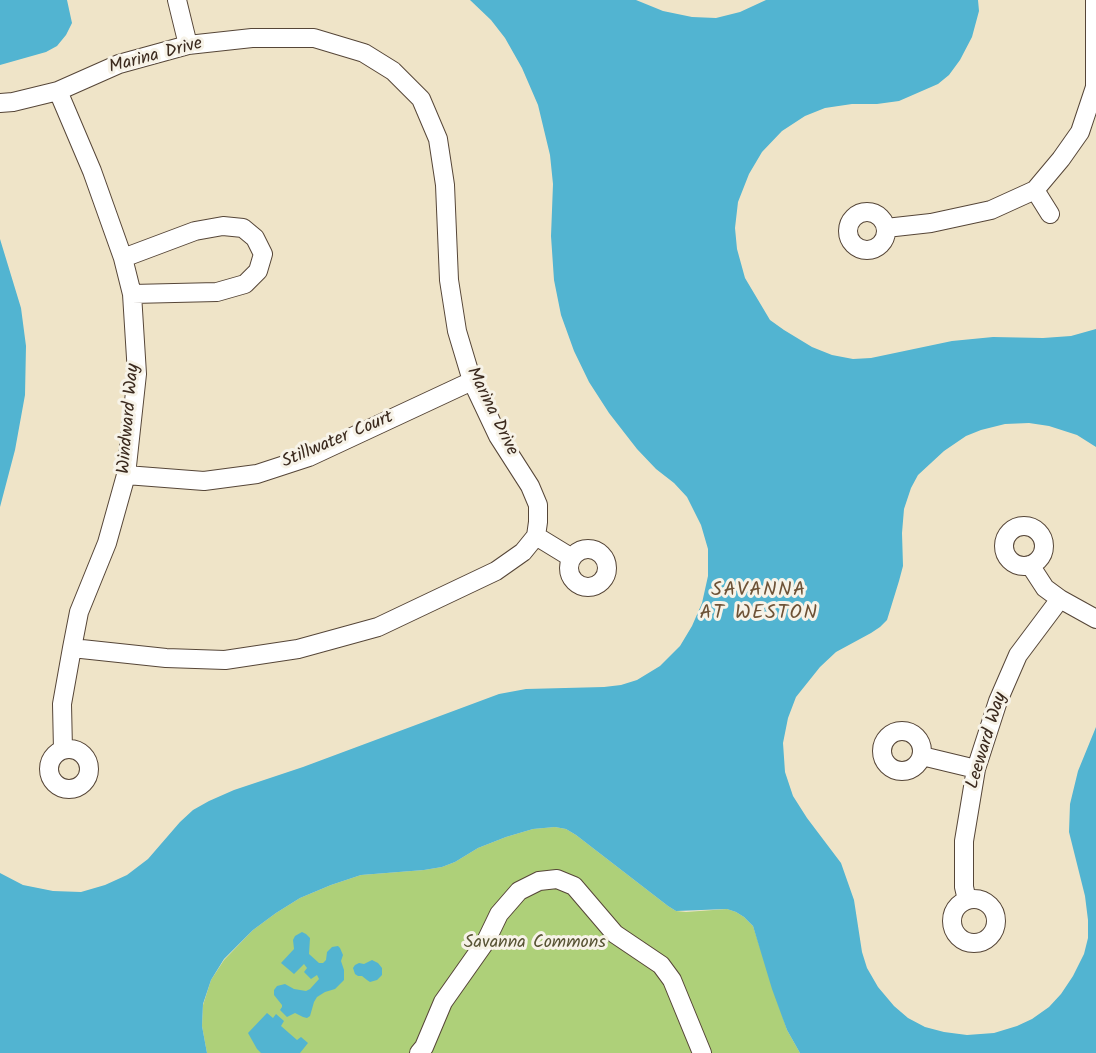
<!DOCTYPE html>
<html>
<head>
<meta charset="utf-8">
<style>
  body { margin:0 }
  canvas { display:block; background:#efe4c8 }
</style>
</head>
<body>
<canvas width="1096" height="1053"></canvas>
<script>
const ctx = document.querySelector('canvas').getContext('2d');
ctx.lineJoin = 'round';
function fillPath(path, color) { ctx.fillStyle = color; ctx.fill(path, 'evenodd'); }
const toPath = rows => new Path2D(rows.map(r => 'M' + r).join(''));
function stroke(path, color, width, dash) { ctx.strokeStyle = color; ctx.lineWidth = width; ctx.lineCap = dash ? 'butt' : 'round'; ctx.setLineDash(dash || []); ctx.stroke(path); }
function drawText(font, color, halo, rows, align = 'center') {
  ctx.font = font + ' Kalam,sans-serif'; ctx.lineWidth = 6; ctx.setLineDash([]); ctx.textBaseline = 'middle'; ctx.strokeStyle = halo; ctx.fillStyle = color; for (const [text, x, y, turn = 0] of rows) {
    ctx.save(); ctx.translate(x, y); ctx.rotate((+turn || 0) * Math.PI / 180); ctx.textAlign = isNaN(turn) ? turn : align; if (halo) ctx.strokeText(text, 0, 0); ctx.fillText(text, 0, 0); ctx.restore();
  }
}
const green = toPath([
  [555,827,566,829,576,835,668,906,676,911,686,912,727,909,736,912,744,917,753,926,787,1030,800,1053,207,1053,202,1026,203,1005,211,980,224,960,253,930,276,913,300,898,331,885,361,875,424,870,442,867,455,862,478,848,506,837,533,829]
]);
const water = toPath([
  [0,0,67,0,72,23,66,35,57,46,46,52,0,65],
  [470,0,636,0,663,11,692,17,716,18,740,12,766,0,978,0,979,11,972,37,960,60,949,75,938,84,899,101,877,104,852,104,825,108,805,116,782,131,762,152,749,174,738,202,735,228,737,249,745,278,770,320,784,330,812,347,832,355,853,359,871,358,952,341,993,337,1043,338,1071,336,1096,329,1096,447,1077,435,1049,426,1029,423,1005,424,981,430,966,436,944,451,918,475,911,488,904,509,902,533,903,566,899,581,887,620,880,627,871,633,836,652,820,667,796,697,788,718,783,743,785,772,793,796,807,818,841,863,854,900,862,952,867,968,878,987,894,1006,908,1018,925,1027,944,1032,967,1035,994,1033,1017,1026,1032,1019,1049,1007,1061,994,1073,976,1084,954,1088,938,1088,920,1085,896,1069,832,1070,804,1078,771,1096,727,1096,1053,800,1053,787,1030,772,989,753,926,744,917,736,912,727,909,676,911,668,906,576,835,566,829,555,827,533,829,506,837,478,848,455,862,442,867,424,870,361,875,331,885,300,898,276,913,253,930,224,959,211,980,203,1004,202,1026,207,1053,0,1053,0,873,23,885,53,891,81,892,105,885,127,875,148,859,180,822,193,810,209,801,234,790,303,767,499,694,526,689,604,687,621,685,637,680,660,666,680,646,692,626,702,603,708,576,708,549,701,525,687,497,674,483,656,469,637,449,609,413,589,382,574,351,561,315,554,280,551,236,553,184,550,155,538,105,522,68,505,38,491,20],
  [0,239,21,308,26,346,25,395,15,450,0,507],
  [302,932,306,934,310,938,309,954,319,963,323,963,326,960,327,952,332,947,338,946,340,948,343,955,341,961,344,970,344,980,335,989,325,992,317,997,314,1002,310,1016,307,1018,303,1017,295,1013,287,1017,280,1010,282,1007,282,1005,274,995,274,990,277,986,285,984,294,989,306,991,310,989,319,979,317,975,311,979,304,972,307,968,304,964,294,974,281,963,294,949,293,940,295,936],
  [372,960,378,963,382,968,382,975,377,980,370,982,367,980,362,976,358,976,355,974,353,968,355,965,359,963,364,964],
  [267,1013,273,1018,276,1014,284,1021,281,1026,297,1040,301,1037,308,1043,300,1053,261,1053,257,1049,248,1033]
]);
const minor = toPath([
  [177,0,188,45],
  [58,91,92,171,123,258,132,294,137,374,126,475,107,543,79,612,72,648,62,704,63,750],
  [0,103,13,102,58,91,119,64,188,45,252,38,314,38,364,53,393,71,421,99,438,139,445,185,449,280,457,331,472,381,498,436,530,486,538,505,538,522,536,536,523,552,496,571,378,627,298,649,225,660,166,658,72,648],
  [1035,190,1050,214],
  '848 231a19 19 0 1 1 38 0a19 19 0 1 1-38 0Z',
  [886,228,931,223,991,210,1035,190,1061,159,1080,132,1095,87,1095,0],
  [123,258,195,231,223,226,243,228,255,238,263,254,258,271,245,284,217,292,132,294],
  [126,475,204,481,257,474,309,457,472,381],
  '1004 546a20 20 0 1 1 40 0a20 20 0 1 1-40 0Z',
  [536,536,572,558],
  '569 568a19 19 0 1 1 38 0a19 19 0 1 1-38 0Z',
  [1030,565,1045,588,1060,599,1096,619],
  '882 751a20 20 0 1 1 40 0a20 20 0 1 1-40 0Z',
  '49 769a20 20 0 1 1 40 0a20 20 0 1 1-40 0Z',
  [922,756,976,769],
  '952 921a22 22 0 1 1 44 0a22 22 0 1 1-44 0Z',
  [967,900,964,887,964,841,976,769,998,701,1018,655,1060,599],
  [419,1053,424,1047,443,1002,486,941,499,914,519,891,539,881,557,879,574,886,615,934,661,965,672,980,702,1053]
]);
const streetNames = [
  ["Marina Drive",156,57,-15],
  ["Marina Drive",491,412,64],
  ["Windward Way",130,419,-85],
  ["Stillwater Court",338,441,-23],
  ["Leeward Way",988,741,-73]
];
const parkNames = [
  ["Savanna Commons",535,944]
];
const neighbourhoodNames = [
  ["SAVANNA",759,592],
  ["AT WESTON",759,615]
];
fillPath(green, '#aed079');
fillPath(water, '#52b4d1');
stroke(minor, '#564638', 20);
stroke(minor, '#fff', 18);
drawText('18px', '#3b2a1e', '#f7f3e8', streetNames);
drawText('18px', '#585435', '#f7f3e8', parkNames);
ctx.letterSpacing = '1.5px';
drawText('20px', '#6d5236', '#f7f3e8', neighbourhoodNames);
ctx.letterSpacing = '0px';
</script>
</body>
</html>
